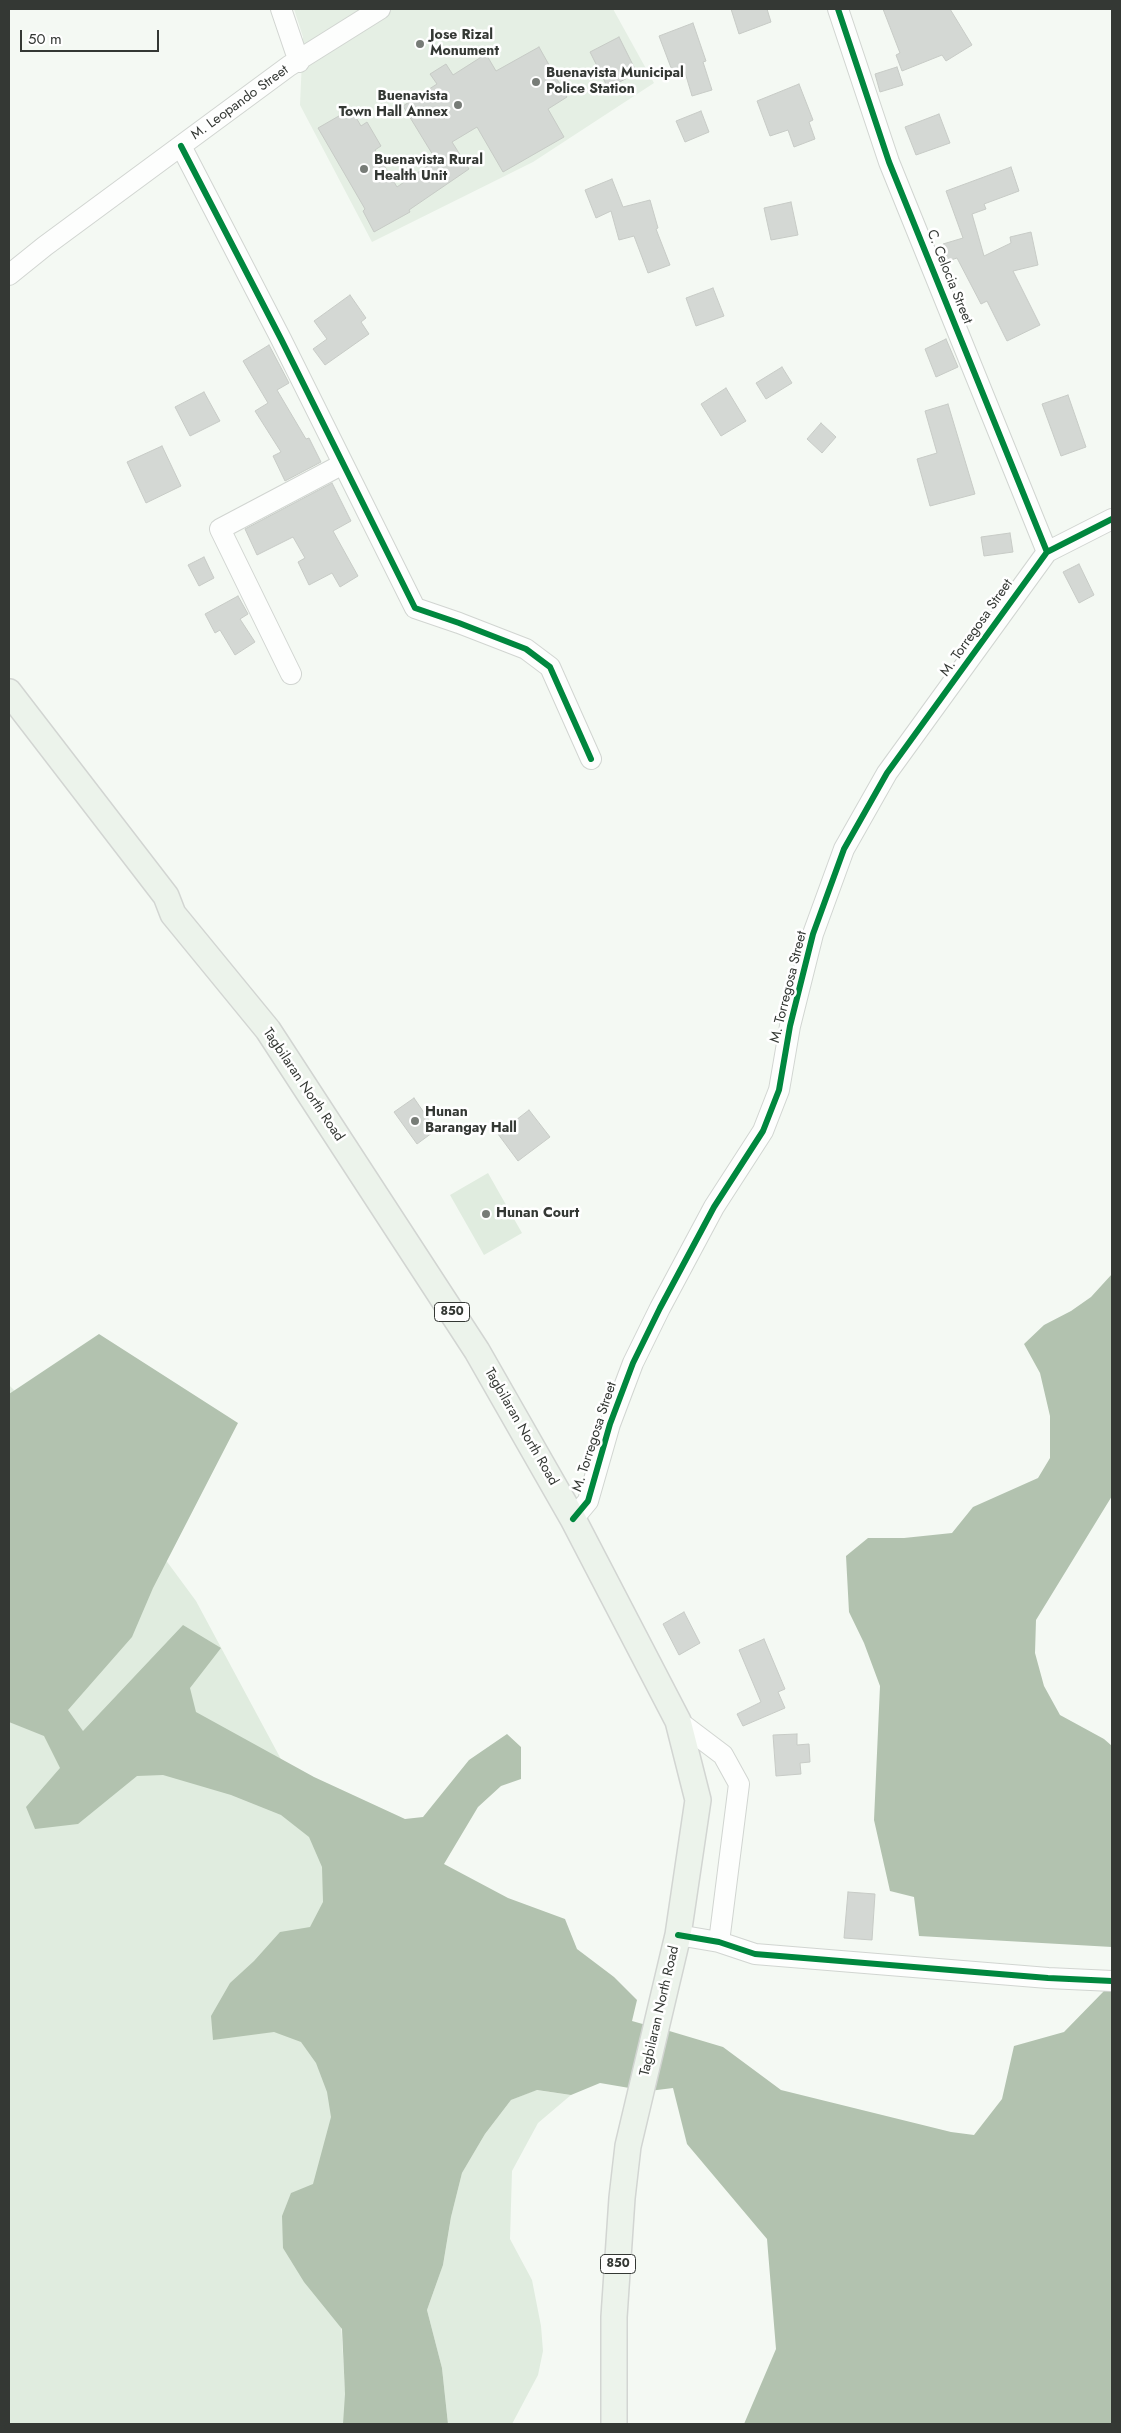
<!DOCTYPE html>
<html>
<head>
<meta charset="utf-8">
<style>
  body { margin:0 }
  #map { position:relative; width:1121px; height:2433px; overflow:hidden; background:#f4f9f3; font-family:Jost,sans-serif }
  canvas { display:block }
  .frame { position:absolute; inset:0; border:10px solid #343834; pointer-events:none }
  .scale { position:absolute; left:20px; top:30px; width:139px; height:22px; box-sizing:border-box; border:2px solid #343834; border-top:0; padding-left:6px; font-size:15px; line-height:18px; white-space:nowrap; color:#343834; -webkit-text-stroke:4px #fff; paint-order:stroke }
</style>
</head>
<body>
<div id="map">
<canvas width="1121" height="2433"></canvas>
<div class="frame"></div>
<div class="scale">50 m</div>
</div>
<script>
const ctx = document.querySelector('canvas').getContext('2d');
ctx.lineJoin = 'round';
function fillPath(path, color) { ctx.fillStyle = color; ctx.fill(path, 'evenodd'); }
const toPath = rows => new Path2D(rows.map(r => 'M' + r).join(''));
function stroke(path, color, width, dash) { ctx.strokeStyle = color; ctx.lineWidth = width; ctx.lineCap = dash ? 'butt' : 'round'; ctx.setLineDash(dash || []); ctx.stroke(path); }
function drawText(font, color, halo, rows, align = 'center') {
  ctx.font = font + ' Jost,sans-serif'; ctx.lineWidth = 5; ctx.setLineDash([]); ctx.textBaseline = 'middle'; ctx.strokeStyle = halo; ctx.fillStyle = color; for (const [text, x, y, turn = 0] of rows) {
    ctx.save(); ctx.translate(x, y); ctx.rotate((+turn || 0) * Math.PI / 180); ctx.textAlign = isNaN(turn) ? turn : align; if (halo) ctx.strokeText(text, 0, 0); ctx.fillText(text, 0, 0); ctx.restore();
  }
}
const built = toPath([
  [294,9,613,9,654,83,533,162,372,242,300,105,303,37]
]);
const green = toPath([
  [488,1173,522,1233,484,1255,450,1195],
  [9,1385,120,1498,196,1601,290,1776,359,1866,357,2067,338,2272,347,2424,9,2424],
  [536,2090,571,2095,538,2123,512,2171,510,2239,532,2280,541,2326,543,2351,538,2375,512,2424,448,2424,442,2368,427,2310,443,2265,451,2217,462,2173,485,2134,511,2100]
]);
const water = toPath([
  [1112,1274,1112,1496,1036,1620,1035,1653,1044,1686,1060,1715,1104,1739,1112,1746,1112,1947,919,1936,914,1897,890,1891,874,1820,880,1686,864,1643,849,1612,846,1556,868,1538,904,1538,952,1533,973,1507,1038,1478,1050,1458,1050,1416,1040,1373,1024,1344,1044,1325,1071,1311,1091,1297],
  [99,1334,238,1423,153,1588,132,1637,68,1710,83,1731,183,1625,221,1648,190,1688,196,1712,314,1777,405,1819,423,1817,469,1760,507,1734,521,1747,521,1779,501,1786,478,1807,444,1864,508,1898,565,1919,577,1949,614,1977,637,2000,632,2021,664,2030,647,2091,600,2083,571,2095,537,2090,511,2100,485,2134,462,2173,451,2217,443,2265,427,2310,442,2368,448,2424,343,2424,345,2394,342,2329,304,2282,283,2248,282,2216,291,2193,313,2184,331,2117,327,2092,316,2063,301,2042,274,2032,213,2040,211,2016,230,1983,254,1961,280,1932,310,1927,323,1902,322,1867,309,1837,281,1815,231,1795,163,1775,137,1776,78,1824,35,1829,26,1807,60,1768,44,1736,9,1722,9,1394],
  [1104,1991,1112,1991,1112,2424,744,2424,776,2349,767,2239,687,2144,673,2088,649,2091,666,2030,723,2047,781,2090,951,2132,974,2135,1002,2099,1014,2046,1064,2032]
]);
const building = toPath([
  [731,9,767,9,771,22,739,34,731,9],
  [883,9,950,9,972,45,946,61,942,55,902,71,896,55,900,53,883,9],
  [693,23,706,61,703,62,712,90,692,96,684,69,673,73,659,36,693,23],
  [619,37,637,73,608,88,590,52,619,37],
  [539,47,567,97,548,109,564,137,503,172,477,127,452,142,469,169,409,210,410,212,374,232,363,211,365,209,318,128,351,109,361,126,367,122,381,146,375,150,397,187,436,160,403,106,437,84,430,74,446,64,453,75,486,54,496,71,539,47],
  [897,67,903,85,880,92,875,74,897,67],
  [799,84,813,120,809,122,815,139,794,147,788,130,770,136,757,101,799,84],
  [701,111,709,132,685,142,676,121,701,111],
  [939,114,950,143,916,155,905,127,939,114],
  [1011,167,1019,191,984,204,986,209,972,214,984,256,1011,243,1010,237,1031,232,1038,265,1013,271,1040,325,1007,341,987,301,981,304,957,258,948,261,943,244,963,238,946,191,1011,167],
  [612,179,623,207,650,200,658,228,656,229,670,265,648,273,634,236,619,240,611,211,596,218,585,190,612,179],
  [791,202,798,235,771,240,764,208,791,202],
  [713,288,724,316,696,326,686,298,713,288],
  [350,295,366,318,361,322,369,334,325,365,313,349,327,339,314,321,350,295],
  [946,339,958,367,936,377,925,349,946,339],
  [269,345,289,383,277,390,306,439,309,438,321,462,285,481,273,456,281,452,255,411,268,403,243,361,269,345],
  [782,367,792,383,766,399,756,383,782,367],
  [726,388,746,421,721,436,701,404,726,388],
  [204,392,220,421,190,436,175,407,204,392],
  [1068,395,1086,447,1061,456,1042,404,1068,395],
  [948,404,975,494,930,506,917,459,937,453,925,411,948,404],
  [821,423,836,437,822,453,807,439,821,423],
  [162,446,181,486,146,503,127,462,162,446],
  [332,483,351,521,333,531,358,576,340,587,332,573,309,585,298,562,305,558,293,537,257,555,245,529,332,483],
  [1010,533,1013,552,984,556,981,537,1010,533],
  [204,557,214,578,199,586,188,565,204,557],
  [1079,564,1094,595,1079,603,1063,572,1079,564],
  [238,596,248,614,240,619,255,642,235,655,220,630,215,633,205,614,238,596],
  [414,1098,436,1130,417,1144,394,1112,414,1098],
  [529,1110,550,1137,518,1161,498,1134,529,1110],
  [684,1612,700,1643,679,1655,663,1624,684,1612],
  [764,1639,785,1689,778,1692,785,1708,743,1726,737,1714,761,1702,739,1650,764,1639],
  [797,1734,797,1745,809,1744,810,1762,800,1763,801,1774,776,1776,773,1735,797,1734],
  [848,1892,875,1894,872,1940,844,1938,848,1892]
]);
const minor = toPath([
  [281,9,299,62],
  [838,9,889,162,1047,552],
  [181,146,281,339,415,608,459,623,526,649,550,667,591,759],
  [9,275,45,246,289,66,380,9],
  [291,674,220,529,343,464],
  [573,1519,588,1501,610,1424,633,1363,660,1308,714,1207,763,1131,779,1090,790,1026,813,934,844,849,887,773,1047,552,1112,519],
  [678,1721,723,1755,739,1784,719,1942],
  [678,1935,719,1942,755,1954,1048,1978,1112,1981]
]);
const major = toPath([
  [9,692,166,896,173,914,268,1030,477,1351,573,1519,678,1721,698,1800,678,1935,628,2146,622,2198,614,2317,614,2424]
]);
const cycleway = toPath([
  [838,9,889,162,1047,552],
  [181,146,281,339,415,608,459,623,526,649,550,667,591,759],
  [573,1519,588,1501,610,1424,633,1363,660,1308,714,1207,763,1131,779,1090,790,1026,813,934,844,849,887,773,1047,552,1112,519],
  [678,1935,719,1942,755,1954,1048,1978,1112,1981]
]);
const markers = [
  [420,44,5,"#777c77"],
  [536,82,5,"#777c77"],
  [458,105,5,"#777c77"],
  [364,169,5,"#777c77"],
  [415,1121,5,"#777c77"],
  [486,1214,5,"#777c77"]
];
const shields = [
  [452,1312,35],
  [618,2264,35]
];
const shieldNames = [
  ["850",452,1312],
  ["850",618,2264]
];
const poiNames = [
  ["Jose Rizal",430,36],
  ["Monument",430,52],
  ["Buenavista Municipal",546,74],
  ["Police Station",546,90],
  ["Buenavista",448,97,"right"],
  ["Town Hall Annex",448,113,"right"],
  ["Buenavista Rural",374,161],
  ["Health Unit",374,177],
  ["Hunan",425,1113],
  ["Barangay Hall",425,1129],
  ["Hunan Court",496,1214]
];
const streetNames = [
  ["M. Leopando Street",240,103,-36],
  ["C. Celocia Street",949,277,68],
  ["M. Torregosa Street",977,628,-55],
  ["M. Torregosa Street",789,987,-76],
  ["Tagbilaran North Road",303,1085,56],
  ["Tagbilaran North Road",521,1427,60],
  ["M. Torregosa Street",595,1437,-72],
  ["Tagbilaran North Road",660,2011,-77]
];
fillPath(built, '#e5efe4');
fillPath(green, '#e0ecdf');
fillPath(water, '#b2c2af');
fillPath(building, '#d4d8d4');
stroke(building, '#c7cbc6', 1);
stroke(minor, '#d1d5d1', 22);
stroke(major, '#d2d5d2', 28);
stroke(minor, '#fdfefd', 20);
stroke(major, '#ecf3eb', 25);
stroke(cycleway, '#00873e', 6);
for (const [x, y, r, color] of markers) { const dot = new Path2D(); dot.arc(x, y, r, 0, 2 * Math.PI); ctx.fillStyle = color; ctx.fill(dot); stroke(dot, '#fff', 2); }
for (const [x, y, w] of shields) { const box = new Path2D(); box.roundRect(x - w / 2, y - 9.5, w, 19, 4); ctx.fillStyle = '#fff'; ctx.fill(box); stroke(box, '#343834', 1); }
drawText('bold 12px', '#343834', null, shieldNames);
drawText('bold 14px', '#343834', '#fff', poiNames, 'left');
drawText('14px', '#343834', '#fff', streetNames);
</script>
</body>
</html>
